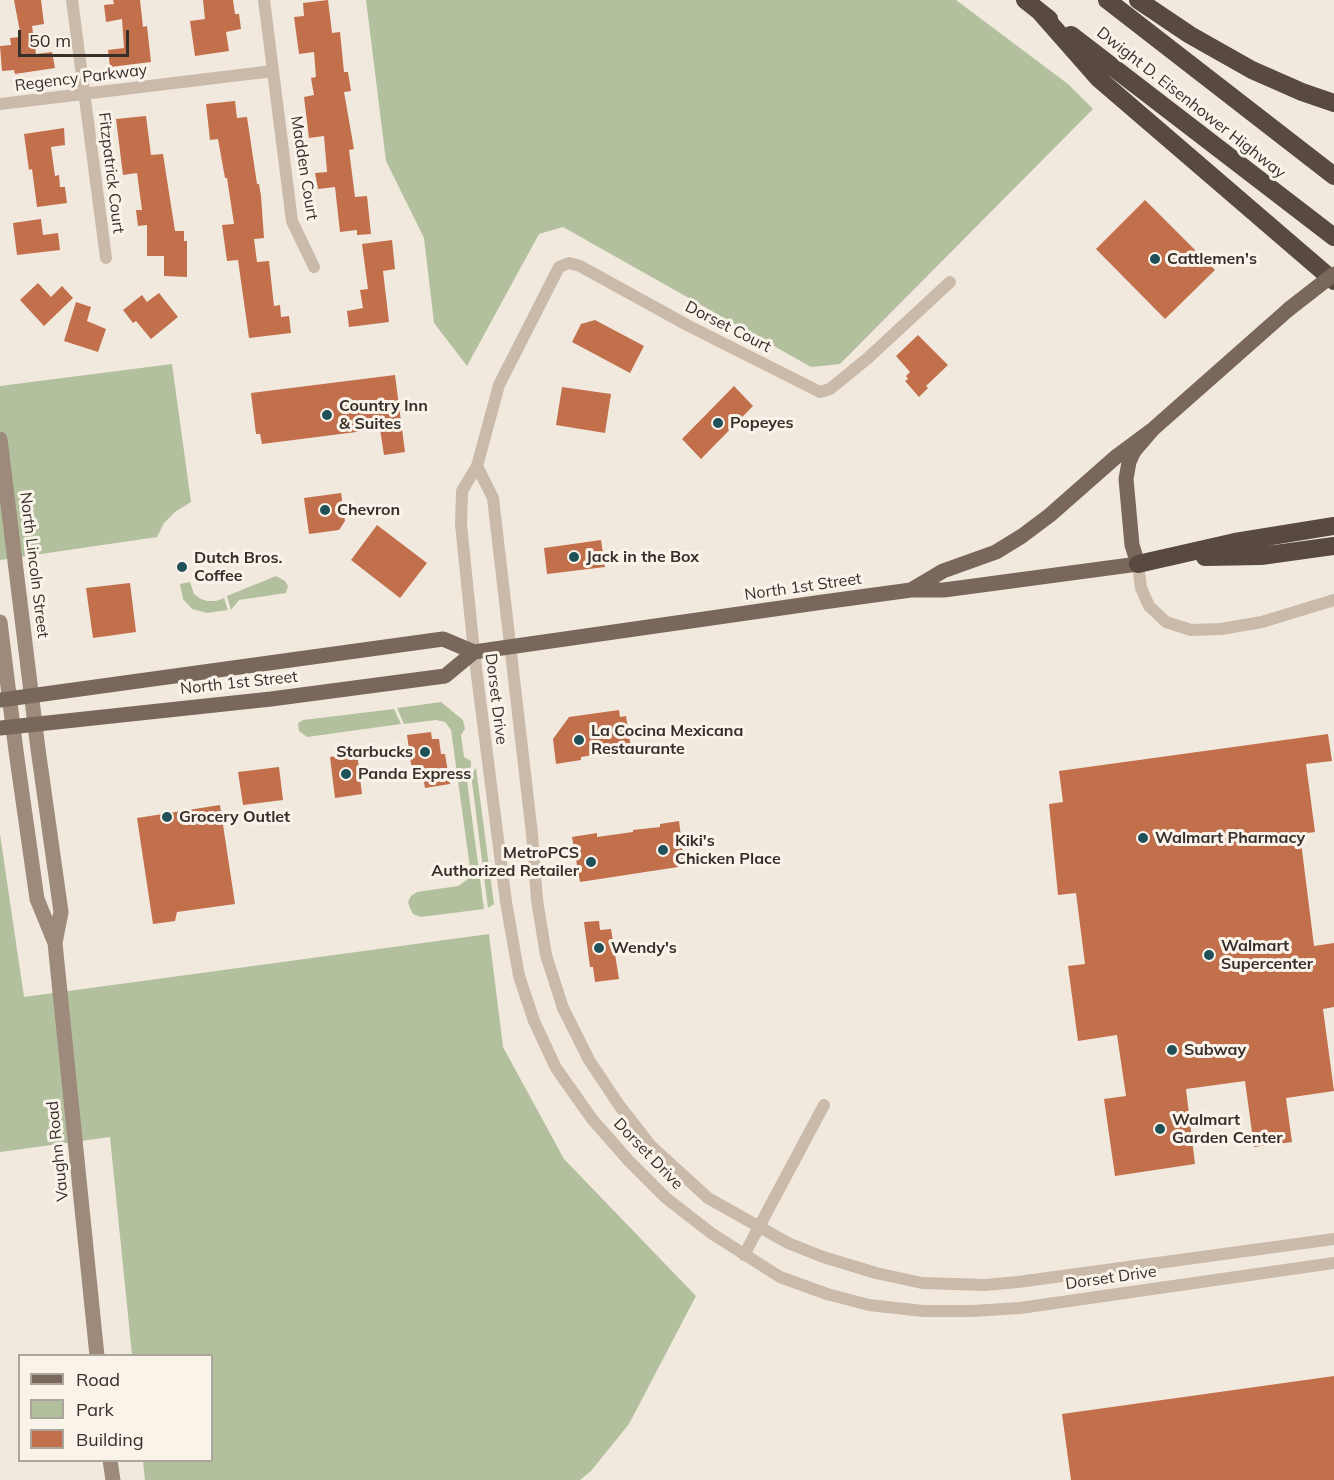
<!DOCTYPE html>
<html>
<head>
<meta charset="utf-8">
<style>
  body { margin:0 }
  #map { position:relative; width:1334px; height:1480px; overflow:hidden; background:#f2e9de; font-family:Mulish,sans-serif }
  canvas { display:block }
  .legend { position:absolute; left:18px; top:1354px; width:195px; height:108px; box-sizing:border-box; background:#f9f3ea; border:2px solid #aba59d; margin:0; padding:8px 10px; list-style:none; font-size:18px; color:#372f29 }
  .legend li { display:flex; align-items:center; gap:12px; height:30px }
  .legend b { width:30px; border:2px solid #aba59d }
  .scale { position:absolute; left:18px; top:30px; width:111px; height:27px; box-sizing:border-box; border:3px solid #372f29; border-top:0; padding-left:8px; font-size:18px; line-height:21px; white-space:nowrap; color:#372f29; -webkit-text-stroke:4px #f9f3ea; paint-order:stroke }
</style>
</head>
<body>
<div id="map">
<canvas width="1334" height="1480"></canvas>
<ul class="legend">
<li><b style="height:8px;background:#79675b"></b>Road</li>
<li><b style="height:16px;background:#b3c09e"></b>Park</li>
<li><b style="height:16px;background:#c26f4c"></b>Building</li>
</ul>
<div class="scale">50 m</div>
</div>
<script>
const ctx = document.querySelector('canvas').getContext('2d');
ctx.lineJoin = 'round';
function fillPath(path, color) { ctx.fillStyle = color; ctx.fill(path, 'evenodd'); }
const toPath = rows => new Path2D(rows.map(r => 'M' + r).join(''));
function stroke(path, color, width, dash) { ctx.strokeStyle = color; ctx.lineWidth = width; ctx.lineCap = dash ? 'butt' : 'round'; ctx.setLineDash(dash || []); ctx.stroke(path); }
function drawText(font, color, halo, rows, align = 'center') {
  ctx.font = font + ' Mulish,sans-serif'; ctx.lineWidth = 6; ctx.setLineDash([]); ctx.textBaseline = 'middle'; ctx.strokeStyle = halo; ctx.fillStyle = color; for (const [text, x, y, turn = 0] of rows) {
    ctx.save(); ctx.translate(x, y); ctx.rotate((+turn || 0) * Math.PI / 180); ctx.textAlign = isNaN(turn) ? turn : align; if (halo) ctx.strokeText(text, 0, 0); ctx.fillText(text, 0, 0); ctx.restore();
  }
}
const green = toPath([
  [366,0,956,0,1068,84,1093,109,840,364,811,367,563,227,539,234,467,366,434,323,424,238,386,161],
  [172,364,191,502,175,512,164,523,157,537,0,560,0,386],
  [276,576,285,581,288,586,286,593,239,600,231,610,227,596],
  [190,582,194,594,201,599,207,601,216,601,224,598,228,610,207,613,192,609,183,599,180,584],
  [441,702,463,720,465,729,461,735,464,757,471,761,471,766,466,773,484,909,421,917,413,914,410,908,408,902,411,896,417,892,458,886,467,880,470,868,451,730,445,722,436,720,404,724,397,708],
  [394,709,401,724,307,737,299,731,298,723,303,720],
  [476,768,494,904,488,908,471,774],
  [0,834,24,997,489,934,503,1047,564,1159,696,1296,629,1424,591,1471,580,1480,145,1480,143,1461,212,1460,212,1356,132,1355,110,1137,0,1152]
]);
const building = toPath([
  [14,0,41,0,44,24,32,26,36,54,52,52,55,68,15,74,14,70,2,71,0,46,11,45,10,38,21,37],
  [113,0,140,0,143,27,147,26,151,62,110,67,108,50,124,48,122,19,106,22,104,5,114,4],
  [203,0,233,0,235,14,239,14,241,29,226,32,229,51,195,56,190,21,205,19],
  [328,0,332,33,340,32,344,72,348,72,351,91,344,92,354,149,349,150,355,197,367,196,371,234,357,235,357,230,340,232,335,187,318,189,315,173,327,172,324,136,309,138,304,97,314,95,311,78,316,77,314,52,299,54,294,17,304,16,303,3],
  [235,101,237,118,247,117,257,184,259,184,261,196,264,238,254,239,257,262,269,261,274,306,280,305,281,317,289,316,291,333,249,338,238,260,227,261,222,225,234,224,227,178,225,178,218,139,210,140,206,104],
  [146,116,151,155,163,154,175,231,184,231,184,241,187,241,187,277,164,276,164,256,147,256,147,225,138,226,136,210,142,210,137,173,123,175,116,119],
  [64,128,65,145,51,147,55,176,59,175,60,187,65,187,67,203,37,207,32,169,29,170,24,134],
  [1145,200,1215,270,1165,319,1096,249],
  [41,219,43,235,58,233,60,250,17,255,13,223],
  [392,240,395,269,383,271,389,322,349,327,347,311,363,308,360,290,368,289,362,244],
  [38,283,51,297,62,286,73,298,44,326,20,300],
  [159,293,178,317,151,339,136,321,133,323,123,310,142,295,147,302],
  [76,302,91,307,87,321,106,329,98,352,64,341],
  [595,320,644,346,630,373,572,342,581,324],
  [918,335,948,365,926,386,928,388,919,397,905,381,908,379,906,376,910,372,896,356],
  [395,375,405,452,384,455,380,429,262,444,260,434,256,434,251,393],
  [734,386,753,406,701,459,682,439],
  [562,387,611,394,605,433,556,425],
  [341,493,345,521,339,530,309,534,304,498],
  [377,525,427,563,400,598,351,560],
  [601,540,605,567,547,574,544,548],
  [130,583,136,632,93,638,86,588],
  [619,710,620,717,626,716,632,754,607,757,606,753,581,757,581,760,556,764,553,739,569,717],
  [431,732,432,739,439,739,441,754,445,754,450,784,425,788,423,775,413,777,407,735],
  [1328,734,1332,761,1306,764,1315,832,1300,834,1314,946,1334,943,1334,1007,1323,1009,1334,1091,1286,1098,1292,1142,1254,1147,1245,1081,1186,1089,1195,1164,1115,1176,1104,1099,1126,1096,1117,1035,1078,1041,1068,966,1085,964,1076,893,1058,895,1049,804,1063,802,1059,771],
  [357,753,362,794,335,798,330,757],
  [279,767,283,800,243,805,238,772],
  [220,805,235,904,177,912,175,921,153,924,137,818],
  [679,821,684,861,678,862,678,867,580,882,572,837,597,833,597,837,633,832,633,830,660,827,660,824],
  [599,921,600,930,611,929,619,979,595,982,593,967,590,967,584,922],
  [1334,1376,1334,1480,1071,1480,1062,1414]
]);
const street = toPath([
  [72,0,106,258],
  [264,0,292,221,314,267],
  [0,104,273,71],
  [950,282,868,358,830,389,820,392,687,325,580,266,569,263,559,267,499,385,477,466,462,491,461,524,474,652,506,902,519,976,534,1021,556,1068,592,1119,628,1160,666,1198,711,1233,780,1277,827,1294,869,1305,923,1311,972,1311,1020,1308,1334,1263],
  [477,466,493,498,532,834,537,900,546,955,563,1008,589,1060,619,1105,651,1146,708,1198,788,1243,823,1257,876,1273,922,1283,985,1285,1018,1282,1334,1239],
  [1138,564,1141,588,1149,606,1166,622,1191,630,1221,629,1262,622,1334,600],
  [744,1255,824,1105]
]);
const secondary = toPath([
  [0,439,38,749,61,912,55,943,97,1356],
  [0,622,16,751,37,899,55,943],
  [110,1460,113,1480]
]);
const primary = toPath([
  [911,590,943,571,996,552,1022,536,1050,515,1117,456,1152,430,1289,309],
  [0,700,443,639,474,652],
  [0,728,271,699,445,676,474,652,823,602,911,590,944,590,1138,564,1132,545,1126,479,1129,462,1134,451,1152,430]
]);
const highway = toPath([
  [1025,0,1049,19],
  [1107,0,1334,176],
  [1138,0,1190,35,1252,70,1302,92,1334,103],
  [1040,12,1099,79,1334,281],
  [1071,35,1334,237],
  [1205,557,1261,556,1334,546],
  [1138,564,1235,542,1334,526]
]);
const primaryBridge = toPath([
  [1289,309,1334,274]
]);
const markers = [
  [1155,259,6,"#205158"],
  [327,415,6,"#205158"],
  [718,423,6,"#205158"],
  [325,510,6,"#205158"],
  [574,557,6,"#205158"],
  [182,567,6,"#205158"],
  [579,740,6,"#205158"],
  [425,752,6,"#205158"],
  [346,774,6,"#205158"],
  [167,817,6,"#205158"],
  [1143,838,6,"#205158"],
  [663,850,6,"#205158"],
  [591,862,6,"#205158"],
  [599,948,6,"#205158"],
  [1209,955,6,"#205158"],
  [1172,1050,6,"#205158"],
  [1160,1129,6,"#205158"]
];
const streetNames = [
  ["Regency Parkway",81,78,-7],
  ["Dwight D. Eisenhower Highway",1191,103,38],
  ["Madden Court",304,168,81],
  ["Fitzpatrick Court",111,173,83],
  ["Dorset Court",728,327,27],
  ["North Lincoln Street",34,565,83],
  ["North 1st Street",803,587,-8],
  ["North 1st Street",239,683,-6],
  ["Dorset Drive",496,699,83],
  ["Vaughn Road",58,1151,-96],
  ["Dorset Drive",648,1154,46],
  ["Dorset Drive",1111,1278,-8]
];
const poiNames = [
  ["Cattlemen's",1167,259],
  ["Country Inn",339,406],
  ["& Suites",339,424],
  ["Popeyes",730,423],
  ["Chevron",337,510],
  ["Jack in the Box",586,557],
  ["Dutch Bros.",194,558],
  ["Coffee",194,576],
  ["La Cocina Mexicana",591,731],
  ["Restaurante",591,749],
  ["Starbucks",413,752,"right"],
  ["Panda Express",358,774],
  ["Grocery Outlet",179,817],
  ["Walmart Pharmacy",1155,838],
  ["Kiki's",675,841],
  ["Chicken Place",675,859],
  ["MetroPCS",579,853,"right"],
  ["Authorized Retailer",579,871,"right"],
  ["Walmart",1221,946],
  ["Supercenter",1221,964],
  ["Wendy's",611,948],
  ["Subway",1184,1050],
  ["Walmart",1172,1120],
  ["Garden Center",1172,1138]
];
fillPath(green, '#b3c09e');
fillPath(building, '#c26f4c');
stroke(street, '#cabaaa', 12);
stroke(secondary, '#9d8a7b', 15);
stroke(primary, '#79675b', 15);
stroke(highway, '#584941', 18);
stroke(primaryBridge, '#79675b', 15);
for (const [x, y, r, color] of markers) { const dot = new Path2D(); dot.arc(x, y, r, 0, 2 * Math.PI); ctx.fillStyle = color; ctx.fill(dot); stroke(dot, '#f9f3ea', 2); }
drawText('16px', '#372f29', '#f9f3ea', streetNames);
drawText('bold 16px', '#372f29', '#f9f3ea', poiNames, 'left');
</script>
</body>
</html>
